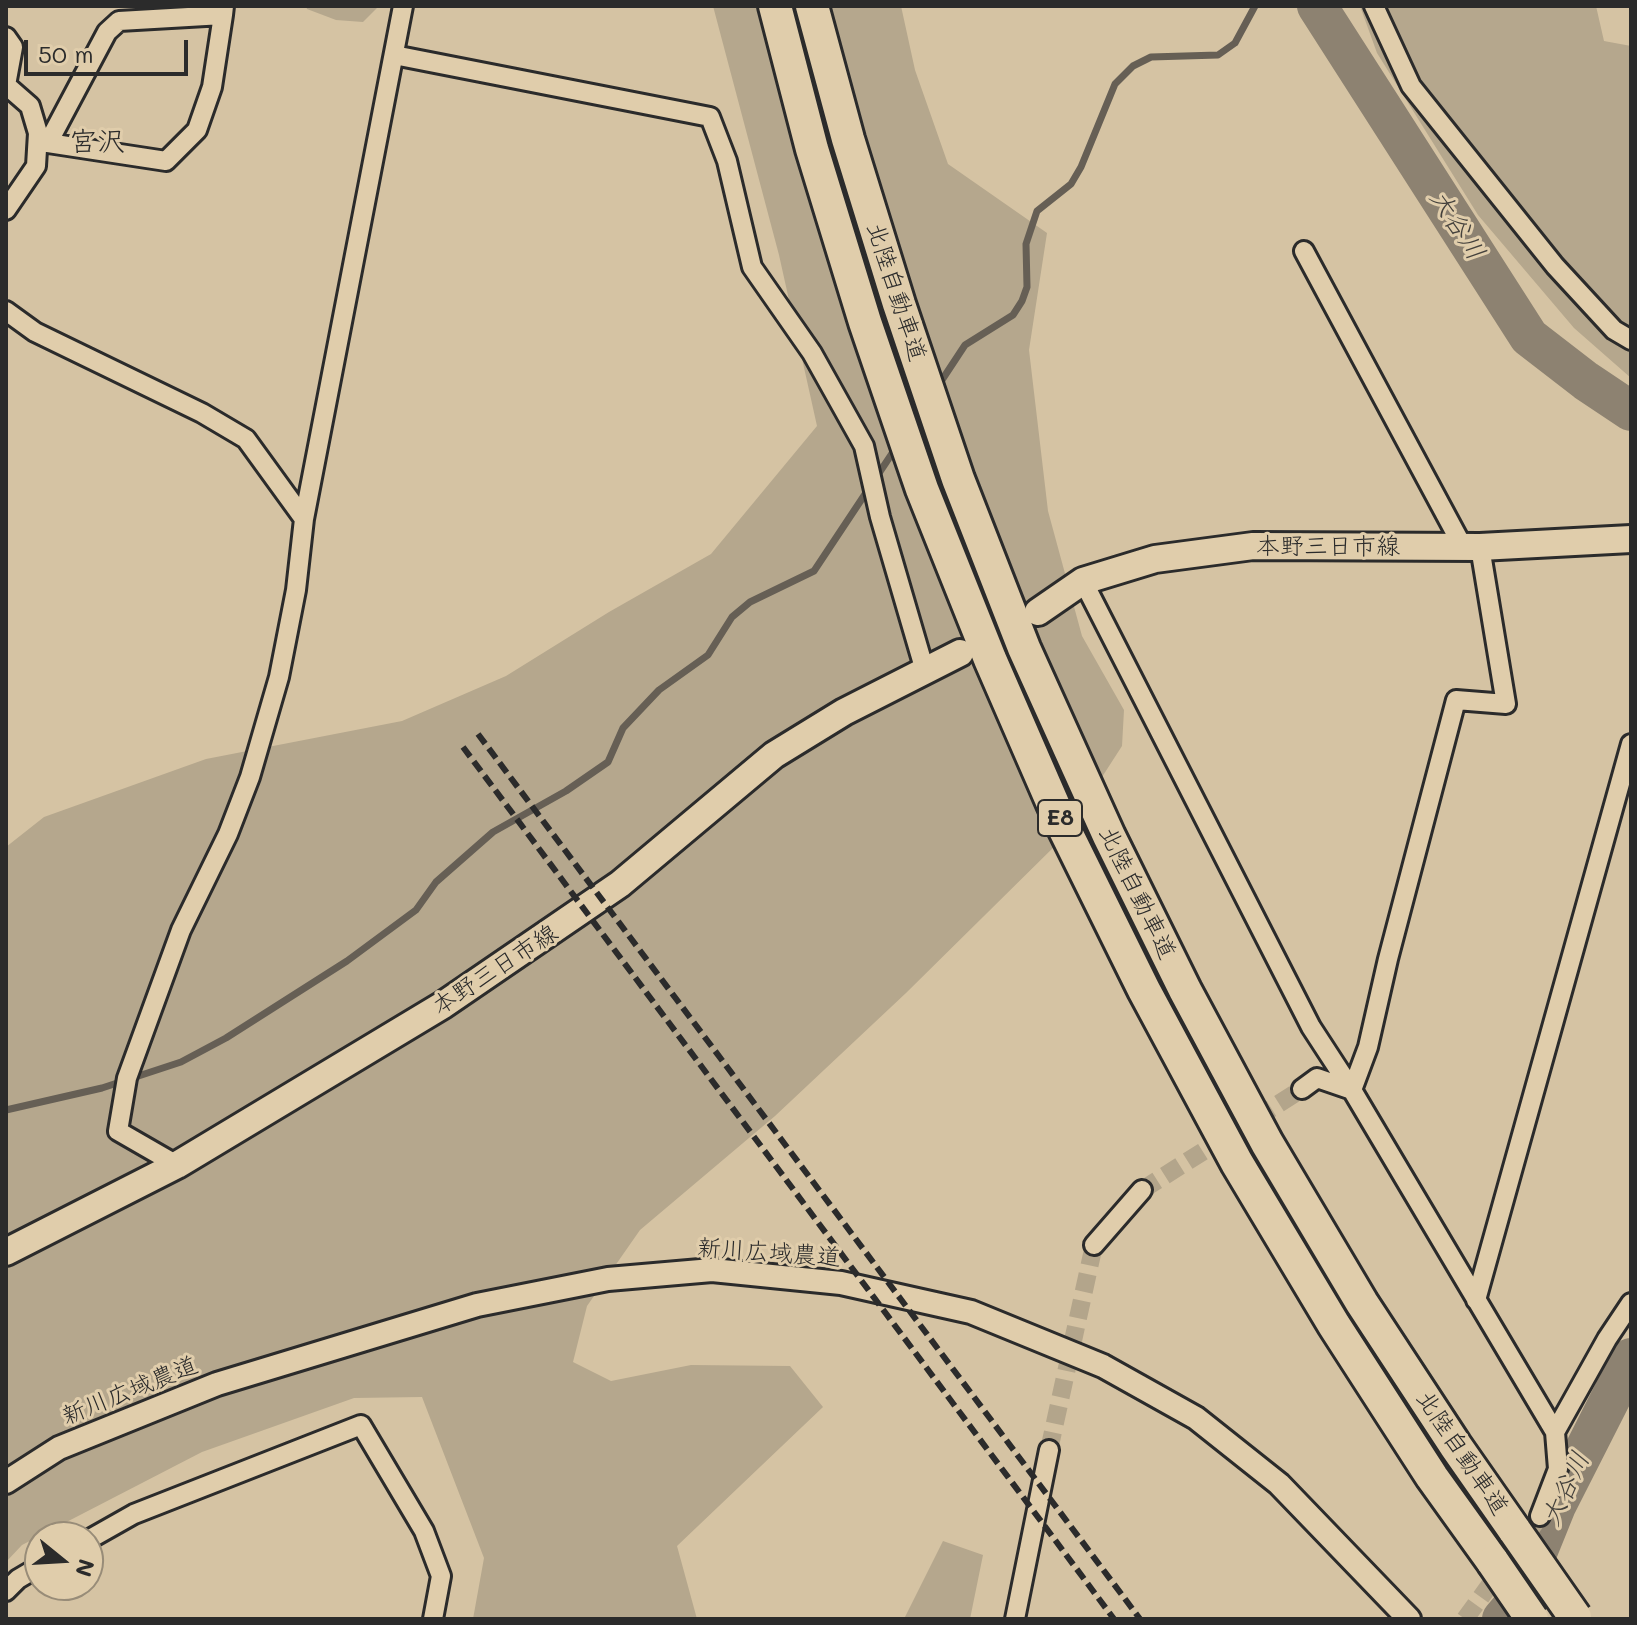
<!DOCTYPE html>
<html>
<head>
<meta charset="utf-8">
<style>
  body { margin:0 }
  #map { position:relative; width:1637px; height:1625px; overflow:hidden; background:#d5c3a3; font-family:Mali,sans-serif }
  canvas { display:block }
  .frame { position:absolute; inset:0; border:8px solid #2b2b2b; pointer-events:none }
  .north { position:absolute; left:24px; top:1521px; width:80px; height:80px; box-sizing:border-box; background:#e0cdab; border:2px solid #988c78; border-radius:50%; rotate:108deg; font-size:22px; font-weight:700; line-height:32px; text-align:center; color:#2b2b2b }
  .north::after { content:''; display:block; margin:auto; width:28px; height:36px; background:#2b2b2b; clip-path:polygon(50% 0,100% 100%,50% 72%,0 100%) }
  .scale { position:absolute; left:24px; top:40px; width:164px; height:36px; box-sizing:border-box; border:4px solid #2b2b2b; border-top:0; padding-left:10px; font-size:24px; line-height:28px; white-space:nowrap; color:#2b2b2b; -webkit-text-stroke:6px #e0cdab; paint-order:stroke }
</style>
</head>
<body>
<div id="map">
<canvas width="1637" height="1625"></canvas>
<div class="frame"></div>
<div class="north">N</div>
<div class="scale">50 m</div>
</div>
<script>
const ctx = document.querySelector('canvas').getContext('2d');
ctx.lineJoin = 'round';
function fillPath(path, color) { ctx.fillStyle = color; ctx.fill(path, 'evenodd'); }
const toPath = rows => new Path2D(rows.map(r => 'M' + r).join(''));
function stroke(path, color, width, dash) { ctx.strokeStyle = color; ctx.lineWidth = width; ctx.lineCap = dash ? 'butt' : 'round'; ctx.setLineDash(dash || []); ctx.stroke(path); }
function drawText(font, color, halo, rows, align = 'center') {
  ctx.font = font + ' Mali,"Klee One",sans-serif'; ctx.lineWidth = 6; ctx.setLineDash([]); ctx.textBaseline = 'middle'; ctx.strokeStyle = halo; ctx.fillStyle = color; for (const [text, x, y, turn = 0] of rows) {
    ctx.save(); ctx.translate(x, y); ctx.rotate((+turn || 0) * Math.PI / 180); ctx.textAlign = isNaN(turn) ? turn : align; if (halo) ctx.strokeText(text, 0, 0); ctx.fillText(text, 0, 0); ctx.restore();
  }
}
const green = toPath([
  [306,6,379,6,363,22,336,20,307,9],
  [713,6,901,6,915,70,948,164,1047,233,1029,350,1048,511,1082,636,1124,710,1122,746,1062,839,906,993,775,1116,640,1230,587,1306,573,1362,611,1381,691,1365,790,1366,823,1407,677,1546,697,1619,473,1619,484,1558,422,1397,354,1398,202,1452,22,1545,6,1562,6,847,44,817,206,759,402,721,506,676,609,612,711,554,817,426,779,255],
  [1360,6,1596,6,1604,41,1631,46,1631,378,1574,328,1478,215,1377,53],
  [943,1541,983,1555,970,1619,904,1619]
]);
const stream = toPath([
  [938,386,965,345,1013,315,1022,301,1027,287,1026,244,1037,211,1071,184,1081,167,1115,84,1133,66,1151,57,1218,55,1235,43,1255,6],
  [6,1110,102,1088,181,1062,226,1038,347,961,416,910,436,882,493,832,566,791,608,762,623,728,659,690,708,655,732,617,750,602,814,571,897,446]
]);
const river = toPath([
  [1317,6,1529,337,1586,381,1631,411],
  [1502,1619,1518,1600,1556,1506,1631,1358]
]);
const minorTunnel = toPath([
  [1142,1190,1302,1089],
  [1049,1450,1094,1245],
  [1465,1619,1540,1516]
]);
const minor = toPath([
  [1374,6,1411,86,1555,266,1614,330,1631,340],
  [6,37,13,47,6,85],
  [394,55,710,117,727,161,752,267,812,353,864,446,880,517,925,671],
  [6,85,30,106,38,133,36,166,6,210],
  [38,142,48,143,107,32,119,21,223,15,224,6],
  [48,143,166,161,197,130,212,87,223,15],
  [1304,251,1463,547],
  [6,311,35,332,202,413,246,439,304,519],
  [1083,581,1311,1027,1352,1090,1555,1432,1558,1469,1540,1516],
  [1302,1089,1317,1078,1352,1090],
  [1352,1090,1368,1047,1388,959,1456,700,1506,704,1480,547],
  [177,1165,118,1131,127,1078,181,930,228,834,250,777,279,677,296,590,304,519,403,6],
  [1094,1245,1142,1190],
  [1476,1300,1631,744],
  [1555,1432,1607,1339,1631,1303],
  [88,1540,134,1514,361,1425,424,1531,441,1576,433,1619],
  [6,1591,18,1579,40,1566],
  [1015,1619,1049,1450]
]);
const tertiary = toPath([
  [6,1482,59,1448,217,1384,477,1305,608,1279,712,1270,841,1283,971,1312,1103,1366,1196,1418,1279,1484,1409,1619]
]);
const secondary = toPath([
  [1038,612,1083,581,1155,559,1253,546,1480,547,1631,539],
  [6,1252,177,1165,443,1005,620,884,774,755,844,712,960,653]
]);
const motorway = toPath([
  [775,6,812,149,865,322,922,489,990,659,1060,820,1144,990,1237,1163,1334,1325,1432,1477,1493,1562],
  [812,6,848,139,899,304,958,479,1024,648,1109,836,1185,990,1267,1143,1362,1303,1455,1445,1515,1531]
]);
const rail = toPath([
  [478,734,1140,1619],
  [463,747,1114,1619]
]);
const motorwayBridge = toPath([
  [1515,1531,1575,1617],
  [1493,1562,1532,1619]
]);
const shields = [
  [1060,818,44]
];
const shieldNames = [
  ["E8",1060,818]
];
const streetNames = [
  ["北陸自動車道",896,292,72],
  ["本野三日市線",1328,547],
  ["北陸自動車道",1137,893,64],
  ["本野三日市線",495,970,-33],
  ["新川広域農道",769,1253,4],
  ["新川広域農道",130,1391,-22],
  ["北陸自動車道",1462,1453,56]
];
const waterNames = [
  ["大谷川",1457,225,57],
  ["大谷川",1566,1489,-65]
];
const quarterNames = [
  ["宮沢",97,142]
];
fillPath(green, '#b5a78d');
stroke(stream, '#665f55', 7);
stroke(river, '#8d8271', 40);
stroke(minorTunnel, '#b3a58b', 18, [18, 9]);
stroke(minor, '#2b2b2b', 24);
stroke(tertiary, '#2b2b2b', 28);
stroke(secondary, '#2b2b2b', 32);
stroke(motorway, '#2b2b2b', 38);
stroke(minor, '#e0cdab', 18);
stroke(tertiary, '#e0cdab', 22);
stroke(secondary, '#e0cdab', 26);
stroke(motorway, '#e0cdab', 32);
stroke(rail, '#2b2b2b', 6, [12, 6]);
stroke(motorwayBridge, '#2b2b2b', 38, []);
stroke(motorwayBridge, '#e0cdab', 32);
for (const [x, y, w] of shields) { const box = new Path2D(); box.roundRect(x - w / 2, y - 18, w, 36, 6); ctx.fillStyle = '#e0cdab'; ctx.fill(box); stroke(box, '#2b2b2b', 2); }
drawText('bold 22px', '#2b2b2b', null, shieldNames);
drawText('24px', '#2b2b2b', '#e0cdab', streetNames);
drawText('italic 26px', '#44413c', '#e0cdab', waterNames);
drawText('28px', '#2b2b2b', '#e0cdab', quarterNames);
</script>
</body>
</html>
